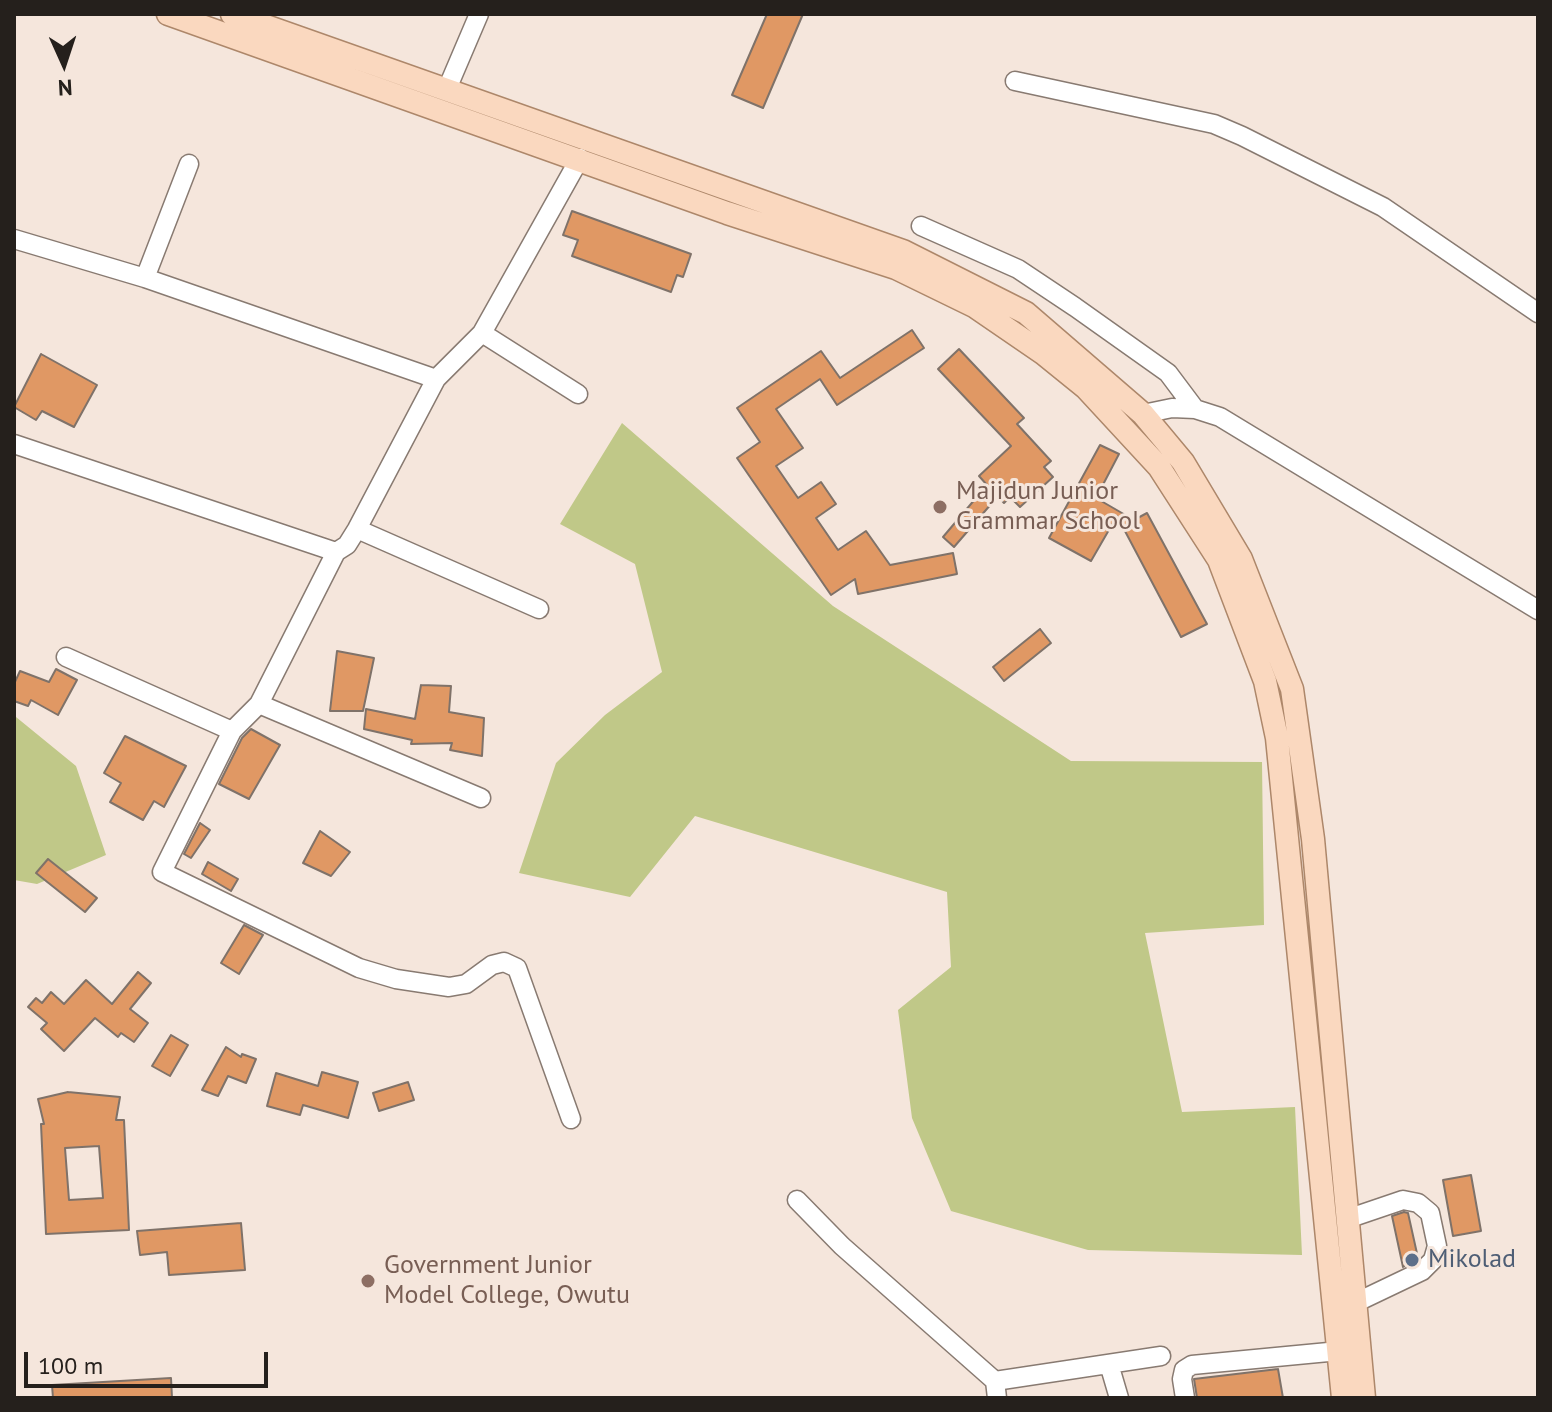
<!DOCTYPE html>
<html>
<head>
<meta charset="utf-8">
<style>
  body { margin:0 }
  #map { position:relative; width:1552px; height:1412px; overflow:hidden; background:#f5e6dc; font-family:"PT Sans",sans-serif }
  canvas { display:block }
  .frame { position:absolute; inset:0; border:16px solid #25201c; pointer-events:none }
  .north { position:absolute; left:24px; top:24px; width:80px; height:80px; -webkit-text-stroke:6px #f5e6dc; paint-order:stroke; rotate:177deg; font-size:22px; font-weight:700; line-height:32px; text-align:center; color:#25201c }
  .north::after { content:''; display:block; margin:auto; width:28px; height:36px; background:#25201c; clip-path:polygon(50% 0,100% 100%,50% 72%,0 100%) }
  .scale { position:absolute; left:24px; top:1352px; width:244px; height:36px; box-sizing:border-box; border:4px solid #25201c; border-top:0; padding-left:10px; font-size:24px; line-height:28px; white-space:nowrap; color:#25201c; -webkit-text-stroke:6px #f5e6dc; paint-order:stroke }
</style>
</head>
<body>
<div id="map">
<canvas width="1552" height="1412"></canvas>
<div class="frame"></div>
<div class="north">N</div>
<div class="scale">100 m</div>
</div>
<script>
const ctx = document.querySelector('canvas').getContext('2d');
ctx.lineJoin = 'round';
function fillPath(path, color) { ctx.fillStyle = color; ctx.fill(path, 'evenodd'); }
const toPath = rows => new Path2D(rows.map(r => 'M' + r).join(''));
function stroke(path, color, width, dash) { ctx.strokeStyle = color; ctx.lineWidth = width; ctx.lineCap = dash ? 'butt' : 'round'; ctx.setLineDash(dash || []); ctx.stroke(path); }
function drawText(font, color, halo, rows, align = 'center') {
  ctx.font = font + ' "PT Sans",sans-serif'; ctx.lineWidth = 6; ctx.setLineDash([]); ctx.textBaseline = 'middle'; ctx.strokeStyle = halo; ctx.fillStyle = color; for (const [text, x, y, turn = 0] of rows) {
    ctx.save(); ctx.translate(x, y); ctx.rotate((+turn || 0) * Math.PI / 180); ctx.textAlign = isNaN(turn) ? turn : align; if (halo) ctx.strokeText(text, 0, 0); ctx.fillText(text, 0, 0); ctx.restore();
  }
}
const green = toPath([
  [622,423,833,606,1071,761,1262,762,1264,925,1145,933,1182,1112,1295,1107,1302,1255,1088,1250,951,1211,912,1118,898,1010,951,967,947,892,695,816,630,897,519,873,556,763,605,715,662,672,635,564,560,524],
  [16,717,76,766,106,855,37,884,14,880]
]);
const building = toPath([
  [767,14,803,14,763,108,732,95,767,14],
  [572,211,691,254,683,277,677,275,671,292,572,256,578,240,563,235,572,211],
  [912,330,924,348,837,405,820,379,776,409,803,448,776,466,798,498,821,482,836,504,816,518,838,550,866,531,890,565,953,553,957,574,858,594,855,579,831,595,737,458,760,442,737,408,821,351,840,378,912,330],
  [959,349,1024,418,1017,424,1051,461,1044,467,1053,477,1020,507,1010,497,1004,503,998,496,954,547,943,537,987,485,979,476,1011,446,938,369,959,349],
  [41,354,97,385,74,427,42,411,36,420,14,407,41,354],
  [1100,445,1119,454,1096,498,1134,520,1147,513,1207,624,1181,637,1117,516,1091,561,1049,538,1100,445],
  [1040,629,1051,643,1004,681,993,667,1040,629],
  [337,651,374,658,363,711,330,711,337,651],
  [56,669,77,680,58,715,31,700,28,706,14,701,14,684,20,671,49,682,56,669],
  [421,685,451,686,449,712,484,718,482,756,450,750,452,743,411,744,412,740,364,729,366,709,415,719,421,685],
  [251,729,280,745,249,799,219,784,242,738,251,729],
  [125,736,186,766,164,807,154,801,143,820,110,802,121,783,104,773,125,736],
  [200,823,210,830,191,858,184,854,200,823],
  [320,831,350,852,331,876,303,863,320,831],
  [48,859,97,898,85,912,36,873,48,859],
  [208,862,238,879,231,891,202,874,208,862],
  [244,925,263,935,239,974,221,963,244,925],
  [138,972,151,983,130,1009,148,1023,134,1042,121,1033,118,1037,95,1018,64,1051,41,1029,47,1023,28,1007,36,998,42,1003,51,992,64,1004,86,980,112,1004,138,972],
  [171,1035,188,1045,170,1076,152,1066,171,1035],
  [226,1047,241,1057,242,1054,256,1059,246,1083,228,1076,218,1096,202,1090,226,1047],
  [322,1072,358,1082,348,1118,303,1105,300,1115,267,1106,276,1073,318,1086,322,1072],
  [408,1082,414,1100,379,1111,373,1093,408,1082],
  [68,1092,120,1097,116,1120,124,1120,129,1230,46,1234,41,1124,44,1124,38,1099,68,1092],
  [99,1146,103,1198,69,1200,65,1148,99,1146],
  [1471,1175,1481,1231,1453,1236,1443,1180,1471,1175],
  [1404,1212,1408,1213,1418,1258,1403,1267,1392,1216,1404,1212],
  [241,1223,245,1270,169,1275,167,1252,140,1255,137,1231,241,1223],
  [1278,1369,1283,1398,1197,1398,1194,1379,1278,1369],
  [171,1378,172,1398,53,1398,52,1385,171,1378]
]);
const minor = toPath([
  [1015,81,1214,124,1242,136,1383,207,1538,313],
  [447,89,479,14],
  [921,226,1018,269,1075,307,1168,373,1195,409],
  [14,239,145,278,436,379],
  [145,278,189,164],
  [482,333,578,394],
  [1143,414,1172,408,1195,409,1220,417,1538,610],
  [14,444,336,552],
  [357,529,539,609],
  [66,657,232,731],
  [259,704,481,798],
  [571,1119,517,968,504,962,492,965,466,984,449,987,396,979,359,968,162,872,232,731,259,704,336,552,347,545,357,529,436,379,482,333,580,158],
  [797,1200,842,1246,995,1381],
  [1347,1219,1403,1200,1418,1203,1430,1213,1437,1246,1433,1260,1422,1271,1355,1303],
  [1109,1364,1119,1398],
  [997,1398,995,1381,1161,1356],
  [1185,1398,1182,1379,1184,1370,1192,1365,1339,1351]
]);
const major = toPath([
  [168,14,727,213,896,268,974,306,1044,354,1086,388,1159,467,1219,560,1265,681,1277,738,1343,1398],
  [232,14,903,251,1026,313,1143,414,1183,462,1241,559,1292,689,1313,839,1364,1398]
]);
const markers = [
  [940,507,8,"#8d6e63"],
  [1412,1260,8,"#5c6f8a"],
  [368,1281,8,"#8d6e63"]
];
const educationNames = [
  ["Majidun Junior",956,492],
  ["Grammar School",956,522],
  ["Government Junior",384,1266],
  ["Model College, Owutu",384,1296]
];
const serviceNames = [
  ["Mikolad",1428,1260]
];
fillPath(green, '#c0c888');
fillPath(building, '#e09864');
stroke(building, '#7f7269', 2);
stroke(minor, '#887a71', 21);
stroke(major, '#ad876a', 25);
stroke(minor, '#fff', 18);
stroke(major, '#fad8bf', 22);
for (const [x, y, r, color] of markers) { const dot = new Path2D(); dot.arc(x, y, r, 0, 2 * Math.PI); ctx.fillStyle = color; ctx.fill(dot); stroke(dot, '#f5e6dc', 3); }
drawText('26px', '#785e54', '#f5e6dc', educationNames, 'left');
drawText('26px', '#4e5e75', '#f5e6dc', serviceNames, 'left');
</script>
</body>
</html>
